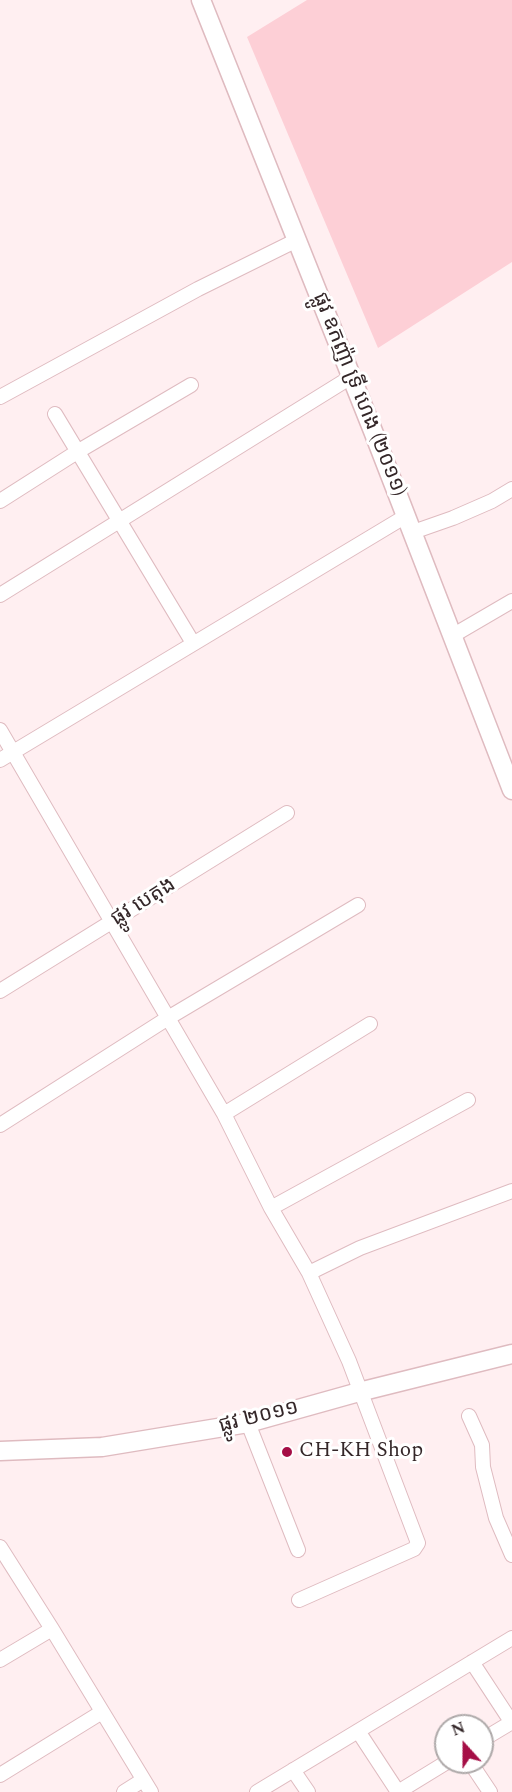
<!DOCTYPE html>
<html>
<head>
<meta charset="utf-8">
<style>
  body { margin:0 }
  #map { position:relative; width:512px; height:1792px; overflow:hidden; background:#ffeff1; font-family:Spectral,serif }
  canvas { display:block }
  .north { position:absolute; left:434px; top:1714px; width:60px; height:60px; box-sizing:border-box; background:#fff; border:2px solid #aea9a9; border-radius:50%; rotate:339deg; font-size:16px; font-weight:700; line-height:24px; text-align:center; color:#342729 }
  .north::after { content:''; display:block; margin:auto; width:21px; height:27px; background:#a50e46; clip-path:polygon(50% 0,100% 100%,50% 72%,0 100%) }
</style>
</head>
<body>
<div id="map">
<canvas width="512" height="1792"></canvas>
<div class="north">N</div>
</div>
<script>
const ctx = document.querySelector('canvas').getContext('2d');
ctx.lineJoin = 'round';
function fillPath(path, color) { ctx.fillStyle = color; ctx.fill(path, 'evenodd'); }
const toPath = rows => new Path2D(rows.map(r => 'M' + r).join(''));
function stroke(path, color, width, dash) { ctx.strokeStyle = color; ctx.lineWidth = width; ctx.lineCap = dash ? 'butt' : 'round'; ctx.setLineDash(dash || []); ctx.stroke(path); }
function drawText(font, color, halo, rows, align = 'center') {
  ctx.font = font + ' Spectral,"Noto Sans Khmer",serif'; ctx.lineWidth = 6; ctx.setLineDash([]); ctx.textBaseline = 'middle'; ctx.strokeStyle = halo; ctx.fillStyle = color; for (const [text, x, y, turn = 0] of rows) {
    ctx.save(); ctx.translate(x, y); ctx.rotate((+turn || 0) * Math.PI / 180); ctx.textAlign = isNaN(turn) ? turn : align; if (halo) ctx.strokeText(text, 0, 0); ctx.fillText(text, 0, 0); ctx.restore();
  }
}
const green = toPath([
  [307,0,512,0,512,262,378,348,247,37]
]);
const minor = toPath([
  [0,397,198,289,297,240],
  [55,414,193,643],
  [0,501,77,452,191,385],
  [413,532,453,518,492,501,512,489],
  [0,595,351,377],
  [452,636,512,601],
  [0,730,224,1114,271,1208,309,1273,349,1361,418,1543,414,1549,299,1600],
  [0,760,406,516],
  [0,991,287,813],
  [224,1114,370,1024],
  [0,1125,168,1018,358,905],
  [271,1208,468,1100],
  [309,1273,360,1248,512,1191],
  [469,1416,482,1445,483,1467,496,1518,512,1555],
  [248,1423,298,1550],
  [0,1547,52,1629,151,1792],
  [0,1660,52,1629],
  [472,1662,512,1723],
  [358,1731,398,1792],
  [482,1740,512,1722],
  [470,1762,490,1792],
  [293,1770,308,1792],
  [0,1775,102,1712],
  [124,1792,143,1780],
  [257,1792,512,1638],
  [398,1792,447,1762]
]);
const major = toPath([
  [201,0,373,431,512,790],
  [0,1451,102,1447,248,1423,359,1392,512,1354]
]);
const markers = [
  [287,1452,6,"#a50e46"]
];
const streetNames = [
  ["ផ្លូវ ឧកញ៉ា ទ្រី ហេង (២០១១)",358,395,68],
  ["ផ្លូវ បេតុង",144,903,-32],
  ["ផ្លូវ ២០១១",259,1418,-14]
];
const poiNames = [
  ["CH-KH Shop",299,1452]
];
fillPath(green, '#fdcfd6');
stroke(minor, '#dfbbc0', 16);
stroke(major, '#dfbbc0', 21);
stroke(minor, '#fff', 14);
stroke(major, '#fff', 18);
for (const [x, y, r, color] of markers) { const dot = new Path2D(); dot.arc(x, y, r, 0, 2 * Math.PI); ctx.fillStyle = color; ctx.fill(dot); stroke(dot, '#fff', 2); }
drawText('21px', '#342729', '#fff', streetNames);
drawText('21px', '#342729', '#fff', poiNames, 'left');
</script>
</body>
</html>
